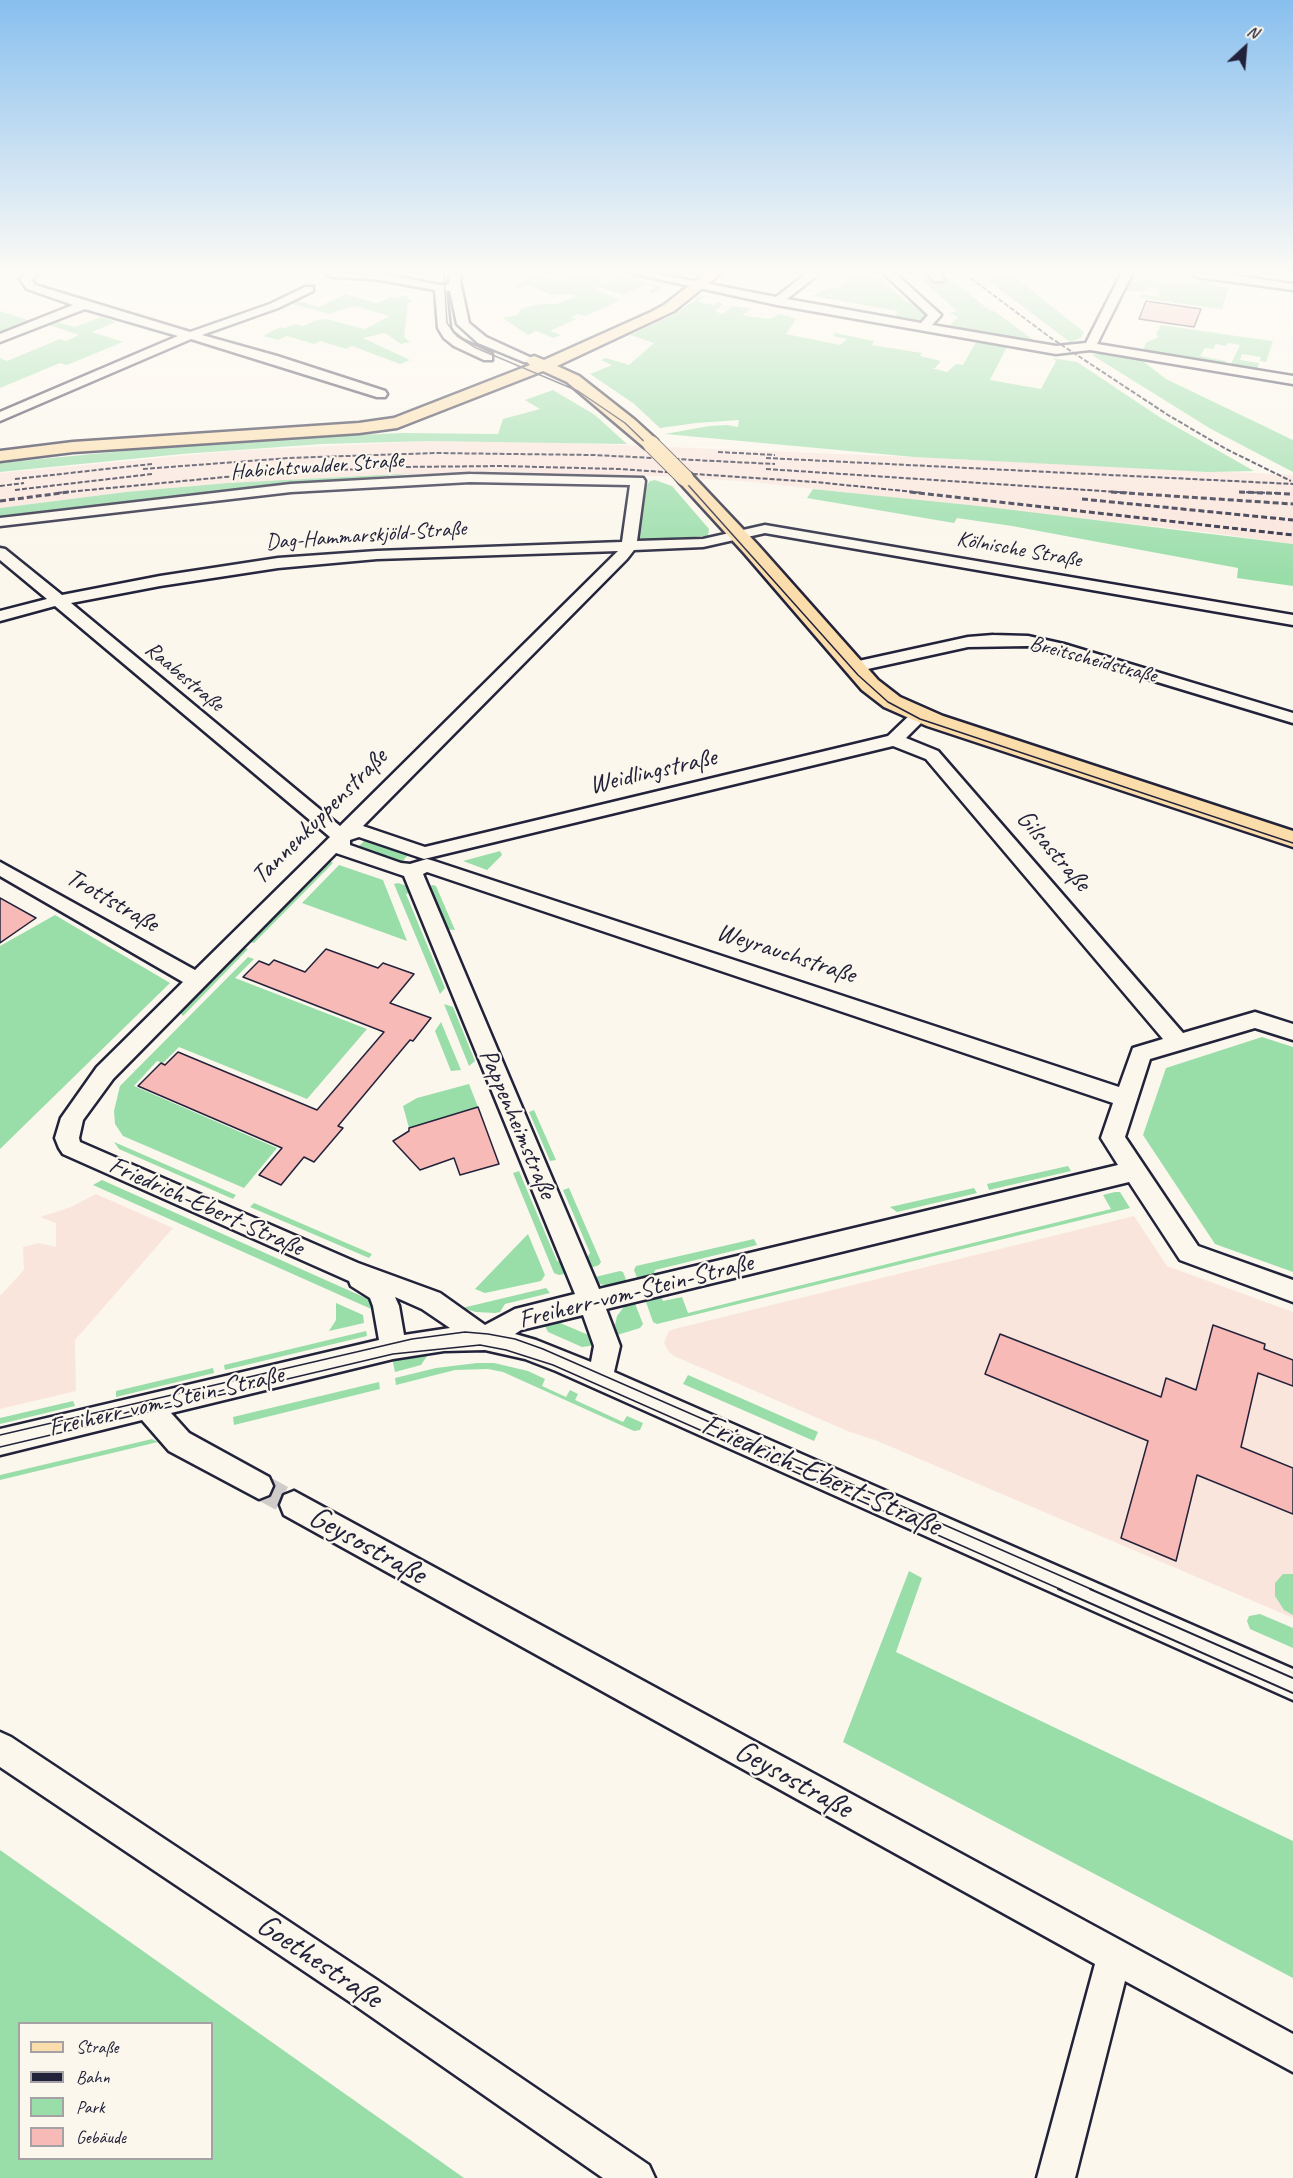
<!DOCTYPE html>
<html>
<head>
<meta charset="utf-8">
<style>
  body { margin:0 }
  #map { position:relative; width:1293px; height:2178px; overflow:hidden; background:#fbf7ec; font-family:Caveat,sans-serif }
  canvas { display:block }
  .legend { position:absolute; left:18px; top:2022px; width:195px; height:138px; box-sizing:border-box; background:#fbf7ec; border:2px solid #a4a2a5; margin:0; padding:8px 10px; list-style:none; font-size:18px; color:#22223b }
  .legend li { display:flex; align-items:center; gap:12px; height:30px }
  .legend b { width:30px; border:2px solid #a4a2a5 }
  .north { position:absolute; left:1215px; top:18px; width:60px; height:60px; -webkit-text-stroke:4px #fbf7ec; paint-order:stroke; rotate:26deg; font-size:16px; font-weight:700; line-height:24px; text-align:center; color:#22223b }
  .north::after { content:''; display:block; margin:auto; width:21px; height:27px; background:#22223b; clip-path:polygon(50% 0,100% 100%,50% 72%,0 100%) }
</style>
</head>
<body>
<div id="map">
<canvas width="1293" height="2178"></canvas>
<ul class="legend">
<li><b style="height:8px;background:#fbddab"></b>Straße</li>
<li><b style="height:8px;background:#22223b"></b>Bahn</li>
<li><b style="height:16px;background:#99dda9"></b>Park</li>
<li><b style="height:16px;background:#f7bab7"></b>Gebäude</li>
</ul>
<div class="north">N</div>
</div>
<script>
const ctx = document.querySelector('canvas').getContext('2d');
ctx.lineJoin = 'round';
function fillPath(path, color) { ctx.fillStyle = color; ctx.fill(path, 'evenodd'); }
const toPath = rows => new Path2D(rows.map(r => 'M' + r).join(''));
function stroke(path, color, width, dash) { ctx.strokeStyle = color; ctx.lineWidth = width; ctx.lineCap = dash ? 'butt' : 'round'; ctx.setLineDash(dash || []); ctx.stroke(path); }
function drawText(font, color, halo, rows, align = 'center') {
  ctx.font = font + ' Caveat,sans-serif'; ctx.lineWidth = 4.5; ctx.setLineDash([]); ctx.textBaseline = 'middle'; ctx.strokeStyle = halo; ctx.fillStyle = color; for (const [text, x, y, turn = 0] of rows) {
    ctx.save(); ctx.translate(x, y); ctx.rotate((+turn || 0) * Math.PI / 180); ctx.textAlign = isNaN(turn) ? turn : align; if (halo) ctx.strokeText(text, 0, 0); ctx.fillText(text, 0, 0); ctx.restore();
  }
}
const built = toPath([
  [431,441,545,442,914,457,1293,475,1293,544,1205,532,752,482,659,476,397,474,228,483,126,492,0,508,0,473,232,451],
  [96,1194,173,1228,75,1340,76,1391,0,1409,0,1296,24,1270,23,1247,39,1243,56,1247,56,1223,40,1217,71,1207],
  [1134,1216,1167,1266,1293,1312,1293,1618,875,1440,850,1432,674,1356,669,1352,664,1343,668,1332,674,1329]
]);
const green = toPath([
  [577,274,595,278,599,275,606,277,598,282,605,284,615,275,662,287,652,294,648,292,656,288,645,284,623,295,599,287,594,290,621,300,585,316,578,314,571,317,576,319,550,331,561,335,554,338,536,331,528,335,503,318,517,315,522,308,541,304,557,304,576,296,571,294,552,295,530,286,513,289,526,279,519,276,543,277,560,281],
  [856,274,881,279,907,302,921,304,931,313,924,321,895,316,898,311,812,296,829,288,838,288],
  [915,274,929,274,936,280,951,279,989,310,994,311,1035,341,949,327,958,317,949,313,957,311],
  [979,274,1011,274,1084,332,1081,338,1070,342],
  [1201,276,1211,278,1209,285,1229,288,1222,309,1140,298,1142,294,1158,297,1161,289,1148,287,1146,291,1124,291,1129,281,1137,283,1139,279,1177,285,1179,282,1198,283],
  [345,294,377,303,391,297,395,298,405,295,413,302,408,303,404,337,410,342,401,344,385,333,363,338,410,360,400,364,352,346,346,349,320,341,314,344,287,336,278,340,263,336,280,327,285,328,295,324,303,326,317,320,325,319,365,329,390,316,354,306,329,314,289,303,295,300,319,307],
  [706,295,698,302,714,305,717,302,723,304,715,311,719,313,723,314,733,306,751,309,742,315,753,317,770,319,779,314,790,316,789,317,796,319,786,334,840,345,847,339,833,336,835,333,874,341,872,345,922,353,920,356,941,361,935,368,931,368,947,372,956,364,963,365,976,342,1007,347,990,380,1041,389,1056,361,1052,358,1077,362,1161,418,1254,471,1209,472,914,457,665,434,709,426,727,425,738,427,739,420,696,423,660,428,633,403,590,374,612,365,601,360,606,358,629,365,654,343,630,335,675,314,698,298],
  [0,311,34,322,0,336],
  [101,317,116,322,92,332,123,342,67,365,60,363,0,388,0,358,7,361,60,339,66,341,79,335,46,324,54,321,75,327],
  [1161,325,1243,337,1273,341,1266,362,1260,361,1261,357,1242,354,1240,360,1259,363,1257,371,1230,366,1240,345,1228,343,1225,346,1216,344,1213,349,1205,348,1200,356,1226,361,1224,365,1142,351,1147,342,1159,337,1156,334],
  [1107,352,1139,358,1166,379,1293,440,1293,472,1211,429,1092,355],
  [553,390,595,415,627,444,430,441,322,444,182,454,0,472,0,463,237,440,403,433,498,434,503,419,540,409,525,400],
  [418,473,197,493,0,517,0,508,126,492,228,483],
  [655,480,672,486,709,529,708,536,647,540,638,538,647,485,650,481],
  [813,489,988,507,1293,544,1293,586,1237,578,1238,568,1012,526,957,518,954,523,807,498],
  [936,553,938,553,1207,600,961,560,959,558],
  [368,837,411,852,399,865,355,850],
  [500,851,502,855,487,870,463,861],
  [327,859,333,863,254,943,250,942,326,865,323,863],
  [339,865,383,880,407,941,302,903],
  [398,883,410,887,412,892,406,894,445,988,440,994,394,884],
  [433,885,436,886,455,930,443,929,425,887],
  [55,915,170,983,0,1149,0,946],
  [244,948,248,949,183,1016,180,1012],
  [248,957,254,959,235,978,367,1029,307,1099,179,1047,163,1063,157,1061,134,1086,277,1148,244,1188,123,1136,115,1124,114,1111,120,1086],
  [444,1004,453,1007,475,1061,469,1066],
  [441,1022,461,1070,451,1071,435,1031],
  [1262,1037,1293,1047,1293,1272,1215,1244,1143,1135,1166,1068],
  [469,1084,478,1107,409,1128,403,1106,417,1098],
  [534,1110,556,1160,550,1161,529,1112],
  [114,1142,236,1195,233,1199,119,1149],
  [1068,1166,1071,1171,989,1190,987,1184],
  [519,1171,557,1261,567,1265,570,1273,559,1275,554,1273,513,1173],
  [102,1180,368,1299,378,1312,93,1185],
  [569,1188,601,1262,599,1265,588,1269,585,1261,590,1253,563,1190],
  [974,1188,977,1193,897,1212,890,1207],
  [1115,1192,1120,1192,1130,1208,657,1324,653,1322,645,1299,660,1295,663,1301,682,1297,688,1313,1111,1209,1103,1195],
  [254,1203,372,1254,369,1258,250,1207],
  [528,1234,545,1275,541,1281,485,1293,475,1289],
  [754,1239,757,1245,655,1270,653,1276,638,1280,634,1270,636,1266],
  [620,1271,623,1272,627,1282,609,1286,600,1284,591,1278],
  [546,1288,550,1293,505,1304,500,1312,495,1313,476,1312,462,1308],
  [634,1301,643,1324,640,1328,617,1335,615,1325,617,1316,623,1308],
  [336,1303,363,1315,364,1323,329,1331,336,1320],
  [553,1320,591,1336,593,1343,590,1346,582,1347,548,1332,545,1326],
  [366,1331,367,1336,225,1370,224,1365],
  [429,1353,421,1365,395,1372,392,1358],
  [477,1363,494,1363,528,1371,545,1379,542,1386,566,1397,570,1390,578,1394,575,1400,623,1422,627,1416,643,1423,640,1430,634,1431,503,1372,488,1369,455,1370,396,1385,395,1378,436,1368],
  [213,1368,214,1373,116,1397,116,1391],
  [688,1375,818,1432,814,1441,683,1384],
  [379,1382,380,1389,234,1425,233,1417],
  [73,1401,75,1406,0,1424,0,1418],
  [152,1439,158,1442,0,1480,0,1475],
  [909,1571,922,1578,896,1652,1293,1841,1293,1978,843,1742],
  [1283,1574,1293,1574,1293,1615,1284,1610,1275,1596,1275,1583],
  [1260,1614,1293,1628,1293,1648,1250,1629,1247,1621,1249,1616],
  [0,1850,464,2178,0,2178],
  [20,2024,212,2024,212,2158,20,2158]
]);
const building = toPath([
  [1146,301,1201,309,1194,327,1139,319,1146,301],
  [0,898,36,918,0,943,0,898],
  [326,949,378,968,383,963,414,974,390,1003,431,1018,413,1041,410,1040,338,1126,343,1128,314,1162,304,1157,281,1185,259,1175,282,1148,138,1086,161,1063,165,1065,178,1052,317,1110,384,1032,243,977,259,961,269,965,274,960,305,972,326,949],
  [478,1107,499,1164,460,1175,454,1158,420,1170,393,1141,409,1131,409,1128,478,1107],
  [1213,1325,1265,1344,1264,1349,1293,1360,1293,1386,1258,1373,1241,1447,1293,1468,1293,1514,1197,1475,1176,1561,1121,1538,1148,1441,985,1374,1000,1334,1161,1397,1166,1378,1196,1390,1213,1325]
]);
const minorTunnel = toPath([
  [259,1486,294,1505]
]);
const minor = toPath([
  [25,274,37,274,32,280,35,285,190,332,270,304,305,287,313,287,313,291,278,308,202,335,277,356,385,391,387,394,385,397,377,397,191,339,0,421,0,412,178,336,85,309,0,342,0,334,73,305,27,289,20,279,25,274],
  [327,274,383,274,440,285,449,284,450,274,461,274,460,281,469,323,486,337,534,359,532,362,524,362,478,343,457,324,450,291,446,291,450,328,453,333,462,340,492,354,492,360,484,360,454,346,444,338,438,328,435,290,374,279,332,277,327,274],
  [635,274,658,274,776,297,806,274,819,274,787,299,921,323,928,315,884,274,896,274,939,313,941,315,932,325,1056,346,1086,343,1121,274,1132,274,1097,344,1293,376,1293,384,1090,350,1056,354,777,305,635,274],
  [928,274,940,274,944,279,942,281,934,281,928,274],
  [1193,274,1225,274,1293,284,1293,290,1198,277,1193,274],
  [470,474,643,478,645,481,637,541,703,539,765,525,1293,615,1293,625,765,533,703,547,634,550,627,559,363,826,425,847,888,736,913,712,919,711,925,712,928,716,906,738,938,751,1183,1033,1255,1012,1293,1024,1293,1040,1255,1028,1150,1059,1125,1137,1198,1246,1293,1280,1293,1302,1180,1260,1129,1182,606,1309,620,1346,614,1372,1293,1669,1293,1700,556,1371,525,1359,485,1350,444,1351,393,1359,171,1413,189,1433,269,1477,273,1486,269,1495,259,1499,169,1451,142,1420,0,1455,0,1429,379,1340,373,1306,370,1298,351,1286,349,1281,63,1154,59,1148,55,1138,61,1118,97,1067,183,982,0,876,0,862,195,970,330,837,55,606,0,621,0,611,47,599,0,560,0,548,5,549,62,595,160,576,278,558,377,551,622,542,630,485,470,482,291,492,0,526,0,518,291,484,470,474],
  [618,551,340,826,71,603,160,586,278,568,377,559,618,551],
  [893,746,926,759,1163,1039,1133,1048,1119,1087,434,861,427,859,410,864,401,863,350,845,350,840,359,837,424,859,893,746],
  [336,853,404,876,575,1294,515,1309,485,1325,440,1293,358,1263,80,1142,79,1138,83,1120,113,1079,336,853],
  [427,872,1113,1103,1101,1138,1118,1165,599,1289,423,874,427,872],
  [395,1297,422,1309,450,1328,404,1335,399,1306,395,1297],
  [583,1315,594,1346,591,1362,536,1340,515,1334,521,1330,583,1315],
  [993,635,1028,636,1064,644,1293,713,1293,723,1055,651,1028,646,968,647,854,672,846,667,854,662,968,637,993,635],
  [294,1491,1293,2034,1293,2072,1125,1981,1075,2178,1037,2178,1095,1964,284,1515,280,1505,284,1495,294,1491],
  [0,1732,11,1737,377,1980,649,2165,655,2178,603,2178,353,2004,0,1767,0,1732]
]);
const major = toPath([
  [704,274,720,274,674,311,557,366,579,376,635,420,657,440,659,444,657,448,645,448,567,382,543,371,397,428,359,433,73,452,0,461,0,451,73,442,359,423,394,418,530,365,526,361,529,358,534,356,544,360,651,312,664,305,704,274],
  [685,473,691,474,758,545,878,680,900,697,943,716,1293,831,1293,847,927,726,884,707,862,690,744,553,679,482,676,478,679,474,685,473]
]);
const tramFar1 = toPath([
  [444,274,447,323,457,336,476,348,578,391,625,423,681,477,858,675,888,702,920,719,1293,843],
  [0,1435,412,1339,465,1332,488,1334,515,1339,543,1349,1093,1590],
  [0,1447,393,1354,480,1345,506,1350,553,1365,1062,1590]
]);
const tram = toPath([
  [1058,1589,1293,1693],
  [1090,1589,1293,1678]
]);
const railFar1 = toPath([
  [965,274,1051,338,1168,415,1226,449,1291,481],
  [718,452,775,455],
  [766,458,1293,484],
  [143,469,289,458,434,453,593,455,775,464],
  [766,469,1133,493],
  [15,479,152,464],
  [0,486,24,483],
  [15,490,152,474],
  [1239,492,1276,493],
  [57,493,257,474,398,467,502,466,619,469,815,482,924,493]
]);
const rail = toPath([
  [910,492,1293,535],
  [1111,492,1293,504],
  [1239,492,1293,494],
  [1082,499,1293,520],
  [0,501,69,492]
]);
const majorBridge = toPath([
  [651,444,685,478]
]);
const farStreetnames = [
  ["Habichtswalder Straße",317,467,-4],
  ["Dag-Hammarskjöld-Straße",366,536,-4],
  ["Kölnische Straße",1019,550,10],
  ["Breitscheidstraße",1093,660,15],
  ["Raabestraße",184,677,40]
];
const streetNames = [
  ["Weidlingstraße",653,772,-13],
  ["Tannenkuppenstraße",320,817,-45],
  ["Gilsastraße",1053,851,49],
  ["Trottstraße",112,901,30],
  ["Weyrauchstraße",786,954,18],
  ["Pappenheimstraße",517,1124,67],
  ["Friedrich-Ebert-Straße",206,1207,24],
  ["Freiherr-vom-Stein-Straße",636,1292,-14],
  ["Freiherr-vom-Stein-Straße",166,1402,-13]
];
const nearStreetnames = [
  ["Friedrich-Ebert-Straße",821,1476,24],
  ["Geysostraße",367,1546,29],
  ["Geysostraße",793,1780,29],
  ["Goethestraße",319,1962,34]
];
fillPath(built, '#fae5dc');
fillPath(green, '#99dda9');
fillPath(building, '#f7bab7');
stroke(building, '#22223b', 1.5);
stroke(minorTunnel, '#d0ccc9', 26, [26, 13]);
stroke(minor, '#22223b', 5);
stroke(major, '#22223b', 5);
fillPath(minor, '#fbf7ec');
fillPath(major, '#fbddab');
stroke(tramFar1, '#22223b', 1.5);
stroke(tram, '#22223b', 2);
stroke(railFar1, '#22223b', 2, [5, 2]);
stroke(rail, '#22223b', 3, [6, 3]);
stroke(majorBridge, '#22223b', 18, []);
stroke(majorBridge, '#fbddab', 16);
const sky = ctx.createLinearGradient(0, 0, 0, 579);
sky.addColorStop(0, '#88bfee');
sky.addColorStop(0.47, '#fdfbf6');
sky.addColorStop(1, '#fdfbf600');
ctx.fillStyle = sky;
ctx.fillRect(0, 0, 1293, 579);
drawText('22px', '#22223b', '#fbf7ec', farStreetnames);
drawText('26px', '#22223b', '#fbf7ec', streetNames);
drawText('32px', '#22223b', '#fbf7ec', nearStreetnames);
</script>
</body>
</html>
